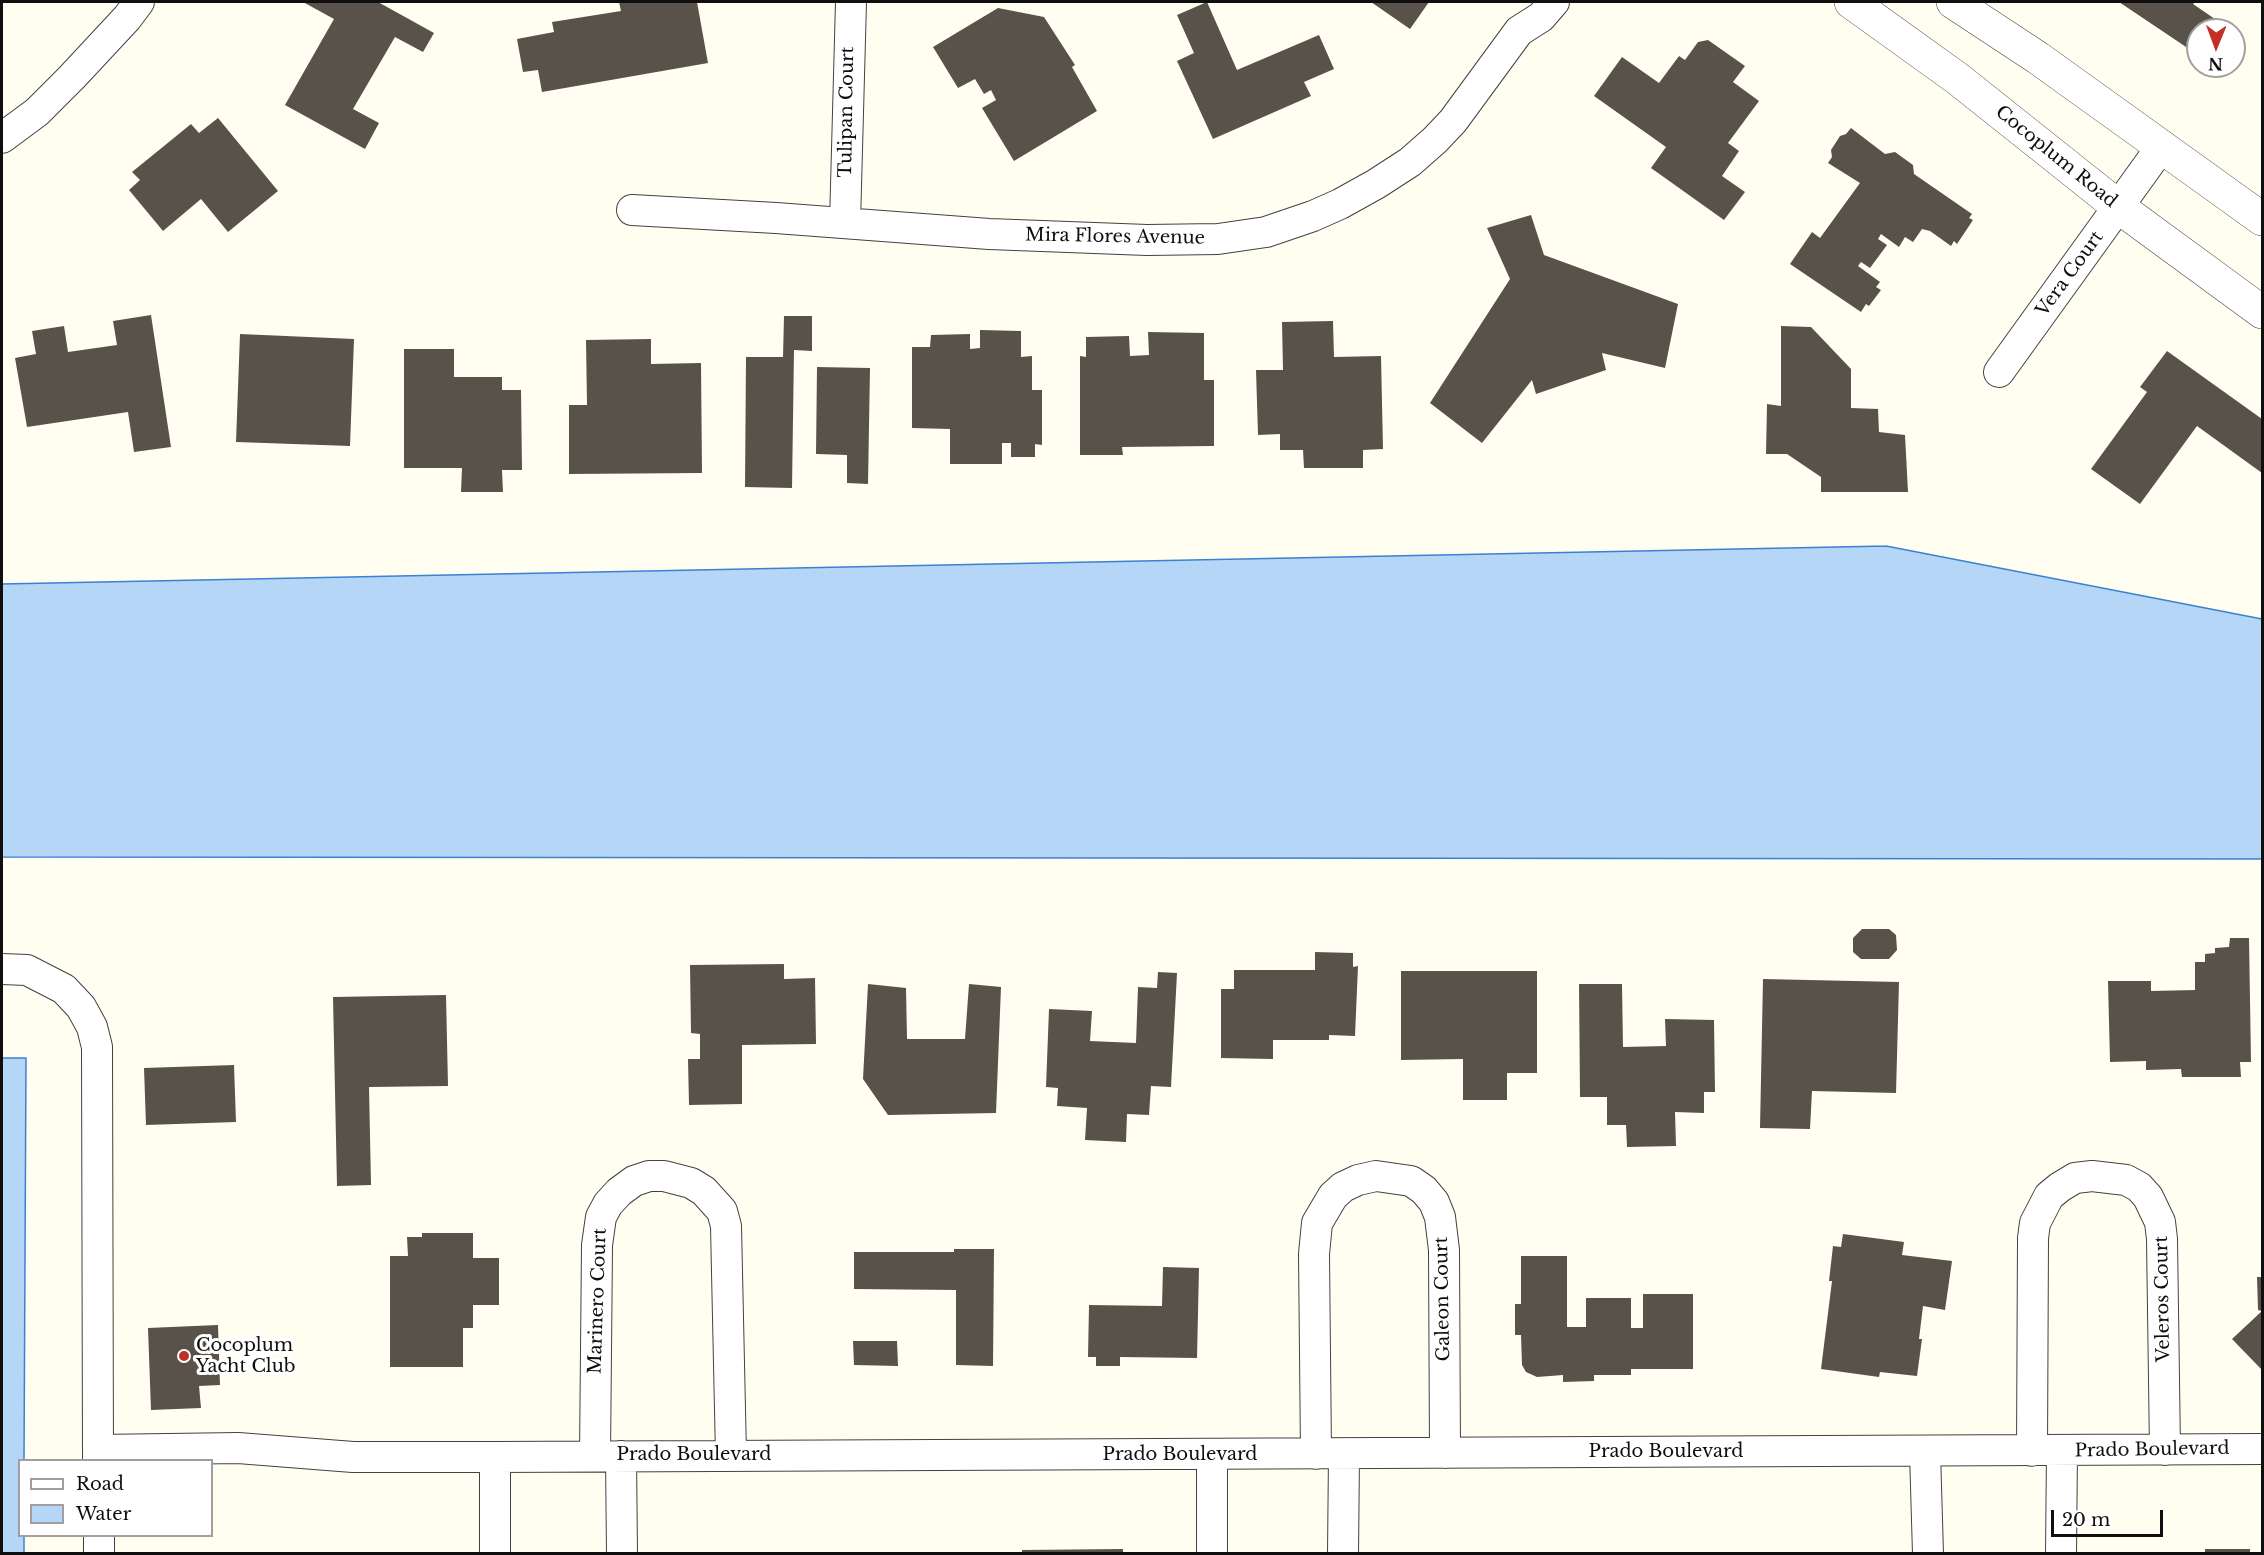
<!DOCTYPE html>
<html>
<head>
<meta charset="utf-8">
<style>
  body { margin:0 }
  #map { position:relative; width:2264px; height:1555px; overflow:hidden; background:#fffef1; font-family:"Libre Baskerville",serif }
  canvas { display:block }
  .frame { position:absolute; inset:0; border:3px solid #0f0f0f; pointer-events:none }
  .legend { position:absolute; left:18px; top:1459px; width:195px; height:78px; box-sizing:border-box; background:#fff; border:2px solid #9f9f9f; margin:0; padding:8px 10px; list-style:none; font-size:18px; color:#0f0f0f }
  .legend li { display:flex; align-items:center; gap:12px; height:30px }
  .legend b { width:30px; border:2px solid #9f9f9f }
  .north { position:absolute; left:2186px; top:18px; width:60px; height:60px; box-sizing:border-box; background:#fff; border:2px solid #9f9f9f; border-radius:50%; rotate:181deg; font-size:16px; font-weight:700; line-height:24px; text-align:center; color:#0f0f0f }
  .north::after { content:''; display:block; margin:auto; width:21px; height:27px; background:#c22f24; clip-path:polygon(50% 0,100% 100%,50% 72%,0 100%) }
  .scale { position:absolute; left:2051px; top:1510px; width:112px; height:27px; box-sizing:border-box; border:3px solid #0f0f0f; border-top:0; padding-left:8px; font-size:18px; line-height:21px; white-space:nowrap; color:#0f0f0f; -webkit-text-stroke:4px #fff; paint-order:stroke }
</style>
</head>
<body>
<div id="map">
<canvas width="2264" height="1555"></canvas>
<div class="frame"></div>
<ul class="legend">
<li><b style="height:8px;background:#fff"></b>Road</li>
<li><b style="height:16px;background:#b5d6f7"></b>Water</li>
</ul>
<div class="north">N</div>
<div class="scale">20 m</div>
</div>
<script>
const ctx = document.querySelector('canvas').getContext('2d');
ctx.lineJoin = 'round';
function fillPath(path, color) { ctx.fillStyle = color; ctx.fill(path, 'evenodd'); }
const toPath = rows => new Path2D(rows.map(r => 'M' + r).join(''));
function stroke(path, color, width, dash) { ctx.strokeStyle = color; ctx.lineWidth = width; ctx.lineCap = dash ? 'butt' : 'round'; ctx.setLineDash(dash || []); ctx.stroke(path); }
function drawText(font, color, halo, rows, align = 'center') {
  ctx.font = font + ' "Libre Baskerville",serif'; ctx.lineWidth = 6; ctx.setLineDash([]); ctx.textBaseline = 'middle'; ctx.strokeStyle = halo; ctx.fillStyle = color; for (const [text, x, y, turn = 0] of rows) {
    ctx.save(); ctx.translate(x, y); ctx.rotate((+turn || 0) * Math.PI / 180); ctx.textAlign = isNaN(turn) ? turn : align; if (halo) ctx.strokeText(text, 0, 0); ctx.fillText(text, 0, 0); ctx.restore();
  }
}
const water = toPath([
  [1886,546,2262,619,2262,859,2,857,2,584,1886,546],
  [2,1058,26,1058,24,1460,20,1460,20,1536,24,1536,24,1554,2,1553,2,1058]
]);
const building = toPath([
  [303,2,378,2,434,33,423,52,395,37,353,109,379,123,365,149,285,105,334,19],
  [619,2,697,2,708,63,542,92,538,70,523,72,517,39,554,32,552,22,621,11],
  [1207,2,1237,70,1319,35,1334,69,1304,82,1311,96,1213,139,1177,61,1194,53,1177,15],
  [1371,2,1429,2,1410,29],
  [2119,2,2195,2,2193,4,2231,30,2198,30,2198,55],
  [998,8,1044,17,1075,65,1072,67,1097,111,1014,161,982,108,996,100,991,90,984,94,975,79,958,88,933,47],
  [1708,40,1745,66,1733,82,1759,101,1728,143,1739,151,1722,176,1745,192,1724,220,1651,168,1666,147,1594,96,1622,57,1659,83,1679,56,1685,60,1698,42],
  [218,118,278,191,228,232,201,199,163,231,129,190,140,180,132,172,191,124,199,133],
  [1851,128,1885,154,1895,152,1913,165,1914,174,1972,214,1969,218,1973,220,1957,244,1954,241,1951,246,1930,231,1922,229,1913,242,1905,237,1899,247,1881,234,1878,239,1887,245,1870,268,1861,262,1858,266,1880,282,1876,287,1881,290,1869,306,1866,304,1861,312,1790,264,1812,232,1820,238,1860,183,1828,163,1832,157,1831,150,1840,136,1846,134],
  [1531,215,1544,255,1678,304,1665,368,1602,353,1606,370,1536,394,1532,380,1482,443,1430,403,1510,279,1487,228],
  [151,315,171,447,134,452,128,412,27,427,15,358,36,354,32,331,64,326,68,352,117,345,113,321],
  [784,316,812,316,812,351,794,350,792,488,745,487,746,357,783,357],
  [1333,321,1334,357,1381,356,1383,449,1363,450,1363,468,1304,468,1303,450,1280,450,1280,434,1258,435,1256,370,1283,370,1282,322],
  [1781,326,1811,327,1851,369,1851,408,1878,409,1879,432,1905,435,1908,492,1821,492,1821,477,1787,454,1766,454,1767,404,1781,406],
  [980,330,1021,331,1021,357,1032,356,1032,390,1042,390,1042,445,1035,444,1035,457,1011,457,1011,443,1002,443,1002,464,950,464,950,429,912,428,912,347,930,347,931,335,970,334,970,349,980,348],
  [1148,332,1204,333,1204,380,1214,380,1214,446,1122,447,1123,455,1080,455,1080,356,1086,357,1086,337,1129,336,1130,356,1149,355],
  [240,334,354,339,350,446,236,442],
  [651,339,651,364,701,363,702,473,569,474,569,405,587,405,586,340],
  [404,349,454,349,454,377,502,377,502,390,521,390,522,470,502,470,503,492,461,492,462,468,404,468],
  [2167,351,2262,419,2262,473,2197,426,2140,504,2091,469,2147,392,2140,387],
  [817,367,870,368,868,484,847,483,847,455,816,454],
  [1862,929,1889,929,1896,935,1897,950,1889,959,1861,959,1853,952,1853,938],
  [2230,938,2249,938,2251,1062,2240,1062,2241,1077,2182,1077,2181,1069,2146,1070,2146,1061,2110,1062,2108,981,2151,981,2151,991,2195,990,2195,962,2205,962,2205,954,2215,953,2215,948,2229,947],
  [1315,952,1353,953,1353,967,1358,966,1355,1036,1329,1035,1329,1040,1273,1040,1273,1059,1221,1058,1221,989,1234,989,1234,970,1315,970],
  [784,964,784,979,815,978,816,1044,742,1045,742,1104,689,1105,688,1059,700,1059,700,1034,691,1033,690,965],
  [1401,971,1537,971,1537,1073,1507,1073,1507,1100,1463,1100,1463,1059,1401,1060],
  [1158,972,1177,973,1171,1087,1151,1086,1149,1115,1127,1114,1126,1142,1085,1140,1087,1108,1057,1106,1058,1088,1046,1087,1049,1009,1092,1011,1090,1041,1136,1043,1138,987,1157,988],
  [1763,979,1899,982,1896,1093,1812,1091,1810,1129,1760,1128],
  [868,984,906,988,907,1039,965,1039,969,984,1001,987,996,1113,888,1115,863,1079],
  [1579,984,1622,984,1623,1047,1666,1046,1665,1019,1714,1020,1715,1092,1704,1092,1704,1113,1675,1112,1676,1146,1627,1147,1626,1125,1607,1125,1607,1097,1580,1097],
  [446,995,448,1086,369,1087,371,1185,337,1186,333,997],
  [234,1065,236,1122,146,1125,144,1068],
  [422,1233,473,1233,473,1258,499,1258,499,1305,473,1305,473,1328,463,1328,463,1367,390,1367,390,1256,408,1256,407,1237,422,1237],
  [1843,1234,1904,1242,1902,1255,1952,1261,1945,1310,1923,1306,1919,1339,1922,1339,1917,1376,1880,1372,1879,1377,1821,1369,1832,1281,1829,1281,1833,1246,1841,1247],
  [954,1249,994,1249,993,1366,956,1365,956,1290,854,1289,854,1252,954,1252],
  [1521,1256,1567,1256,1567,1327,1586,1327,1586,1298,1631,1298,1631,1328,1643,1328,1643,1294,1693,1294,1693,1369,1631,1369,1631,1375,1594,1375,1594,1381,1563,1382,1563,1375,1537,1377,1526,1372,1522,1365,1521,1335,1515,1335,1515,1304,1521,1304],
  [1163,1267,1199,1268,1197,1358,1120,1357,1120,1366,1096,1366,1096,1357,1088,1357,1089,1305,1162,1306],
  [2257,1277,2262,1277,2262,1370,2232,1339,2262,1311,2258,1310],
  [218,1325,220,1385,199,1386,201,1408,151,1410,148,1328],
  [853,1341,897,1341,898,1366,854,1365],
  [1123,1549,1123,1554,1022,1554,1022,1550],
  [2205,1549,2250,1549,2250,1554,2205,1554]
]);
const minor = toPath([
  [2,138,37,112,72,77,127,18,139,2],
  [632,210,776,218,989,234,1147,240,1218,239,1266,232,1313,216,1340,204,1376,184,1410,162,1435,140,1453,121,1519,31,1541,17,1554,2],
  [845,223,851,2],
  [1999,372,2162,146],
  [2,969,27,970,64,989,81,1007,92,1027,97,1047,98,1460],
  [98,1450,238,1448,353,1457,495,1457,2262,1449],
  [2032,1451,2033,1238,2035,1223,2049,1196,2060,1187,2075,1178,2092,1176,2126,1180,2139,1187,2148,1197,2160,1222,2162,1239,2165,1450],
  [1925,1452,1928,1554],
  [1316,1454,1314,1254,1317,1223,1333,1196,1343,1187,1358,1180,1376,1176,1411,1181,1424,1190,1434,1202,1440,1217,1444,1250,1445,1453],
  [1212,1455,1212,1554],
  [595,1456,597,1245,601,1217,608,1204,619,1192,634,1181,649,1176,664,1176,691,1183,704,1191,722,1211,726,1226,731,1455],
  [621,1456,622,1554],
  [495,1457,495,1554],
  [99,1536,99,1554],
  [1343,1554,1344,1454],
  [2061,1554,2062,1451]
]);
const tertiary = toPath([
  [1851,2,1958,79,2120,208,2262,312],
  [1953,2,2038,58,2262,219]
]);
const markers = [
  [184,1356,6,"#c22f24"]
];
const streetNames = [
  ["Tulipan Court",847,112,-89],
  ["Cocoplum Road",2056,157,39],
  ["Mira Flores Avenue",1115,237,1],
  ["Vera Court",2070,274,-54],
  ["Galeon Court",1443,1299,-91],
  ["Veleros Court",2163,1299,-91],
  ["Marinero Court",598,1301,-88],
  ["Prado Boulevard",2152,1450,-1],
  ["Prado Boulevard",1666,1452],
  ["Prado Boulevard",694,1455],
  ["Prado Boulevard",1180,1455]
];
const poiNames = [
  ["Cocoplum",196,1346],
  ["Yacht Club",196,1367]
];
fillPath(water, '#b5d6f7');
stroke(water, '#3a82d0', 1.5);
fillPath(building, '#58524b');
stroke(minor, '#424242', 32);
stroke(tertiary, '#424242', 34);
stroke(minor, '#fff', 30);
stroke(tertiary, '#fff', 33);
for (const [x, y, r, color] of markers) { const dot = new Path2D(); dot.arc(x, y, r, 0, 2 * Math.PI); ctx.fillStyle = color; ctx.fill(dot); stroke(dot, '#fff', 2); }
drawText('18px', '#0f0f0f', '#fff', streetNames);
drawText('18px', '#0f0f0f', '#fff', poiNames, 'left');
</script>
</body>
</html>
